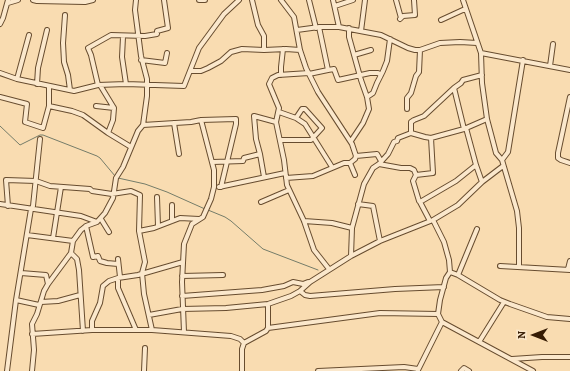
<!DOCTYPE html>
<html>
<head>
<meta charset="utf-8">
<style>
  body { margin:0 }
  #map { position:relative; width:570px; height:371px; overflow:hidden; background:#f9dcb1; font-family:Alegreya,serif }
  canvas { display:block }
  .north { position:absolute; left:514px; top:315px; width:40px; height:40px; -webkit-text-stroke:3px #fbe8cc; paint-order:stroke; rotate:270deg; font-size:11px; font-weight:700; line-height:16px; text-align:center; color:#361c04 }
  .north::after { content:''; display:block; margin:auto; width:14px; height:18px; background:#361c04; clip-path:polygon(50% 0,100% 100%,50% 72%,0 100%) }
</style>
</head>
<body>
<div id="map">
<canvas width="570" height="371"></canvas>
<div class="north">N</div>
</div>
<script>
const ctx = document.querySelector('canvas').getContext('2d');
ctx.lineJoin = 'round';
const toPath = rows => new Path2D(rows.map(r => 'M' + r).join(''));
function stroke(path, color, width, dash) { ctx.strokeStyle = color; ctx.lineWidth = width; ctx.lineCap = dash ? 'butt' : 'round'; ctx.setLineDash(dash || []); ctx.stroke(path); }
const stream = toPath([
  [0,126,20,145,40,135,43,135,97,156,100,158,115,176],
  [118,178,145,184,167,192,205,209],
  [208,210,225,217,231,221,263,249,318,270]
]);
const minor = toPath([
  [33,0,37,1,85,2,93,0],
  [199,0,205,0],
  [252,0,258,25,264,36,264,50],
  [281,0,294,17,300,50,306,68,318,92,352,144,356,156,355,159,350,163,355,175],
  [309,0,316,28],
  [333,0,339,27],
  [396,0,401,18],
  [463,0,481,53,482,83,487,119,491,134,496,153,502,160,517,211,519,228,519,266],
  [8,3,18,0],
  [335,6,353,0],
  [65,15,63,43,64,62,68,75,70,90],
  [400,19,403,16,415,15,414,0],
  [441,20,465,9],
  [0,24,3,18,8,0],
  [349,28,349,37,361,80,367,97,369,109,363,123,351,141],
  [297,30,319,27,339,27,381,35,408,48,415,50,420,50,440,43,460,42,477,43],
  [361,31,365,0],
  [123,37,122,57,126,84],
  [481,53,570,70],
  [354,55,371,50],
  [141,60,165,63,167,53],
  [550,66,553,44],
  [328,70,334,69,338,80,370,73,378,73,381,75],
  [190,71,201,71,208,68,221,61,231,52,242,49,264,50,286,49,300,50],
  [0,73,17,79,74,91,98,85,126,84,184,86,199,48,224,14,239,0],
  [309,73,278,75,272,78,269,84,279,108,276,122,284,160,287,185,304,221,314,250,329,269],
  [309,74,328,70,319,27],
  [281,75,281,67,283,49],
  [17,79,29,35],
  [37,84,38,68,47,30],
  [98,85,91,55,88,48,111,35,145,36,157,34,157,31,168,28,164,0],
  [100,85,114,108,113,120,108,133],
  [49,87,49,106,72,111,83,115,108,133,131,147],
  [0,97,27,104,25,122,43,128,49,106],
  [367,97,373,93,377,83,383,71,387,61,390,39],
  [570,97,558,153,558,158,561,160,570,163],
  [96,106,114,108],
  [407,109,407,98,411,93,416,76,419,72,420,50],
  [279,112,296,118,305,124,332,167],
  [174,123,179,154],
  [143,125,191,122,201,120,236,119,236,124,221,187],
  [466,128,476,165,482,182],
  [464,129,454,88,461,83,463,80,482,75],
  [411,133,411,122,414,120,424,116,454,88],
  [280,140,311,140,322,128,305,109,302,109,296,118],
  [260,154,256,139,254,116,276,122],
  [356,156,377,154,381,161],
  [502,160,508,152,523,60],
  [213,162,243,161,244,158,260,154,264,177],
  [379,164,401,168,410,168,414,170,416,175],
  [286,178,313,176,344,163,350,163],
  [219,187,285,173],
  [157,197,158,226],
  [261,202,289,190],
  [420,202,419,201,413,181,416,175,433,173,431,138],
  [0,204,81,216,97,222],
  [358,204,373,206,380,241],
  [8,206,6,180,36,181,50,186,90,189,92,191,112,194,131,191,140,195,139,231,145,262,142,273,144,294,152,330],
  [101,219,109,232],
  [433,220,444,242,449,260,450,272,446,278,440,300,438,314,442,322,533,371],
  [172,221,172,205],
  [304,221,332,223,352,228],
  [430,221,420,202,456,181,476,165],
  [86,226,93,257,98,256,100,261,107,263,118,264],
  [139,231,154,228,180,218,199,219],
  [27,235,73,241],
  [53,238,61,187],
  [71,253,77,259,79,270,83,331],
  [351,256,352,228,364,184,373,168,379,164,388,154,394,142,397,141,398,138,411,133,425,137,431,138,464,129,487,119],
  [118,259,120,277],
  [500,266,570,270],
  [568,269,570,261],
  [450,272,458,275,500,300,510,304,547,317,570,319],
  [21,273,46,275,48,284],
  [458,275,477,229],
  [182,276,223,275],
  [300,291,305,295,310,296,395,289,444,287],
  [182,296,262,290,284,286,293,282,303,284,308,282],
  [16,300,39,305],
  [41,302,58,301,80,295],
  [268,304,268,328],
  [149,315,182,309,226,308,268,304,291,296,300,291,310,282,351,256,380,241,433,220,458,205,482,182,503,166],
  [92,330,92,321,100,303,103,286,109,281,118,278],
  [136,330,118,288,118,278,138,275,183,262],
  [184,332,182,282,184,244,192,224,203,217,211,199,214,187,214,170,201,120],
  [32,334,92,330,152,330,231,336,240,339,244,343],
  [479,342,504,302],
  [512,359,542,357,570,357],
  [418,370,442,322],
  [7,371,16,300,31,209,33,206,40,139],
  [32,371,34,350,32,324,37,314,44,291,48,284,71,253,73,241,81,230,86,226,97,222,105,213,113,198,116,178,123,167,138,131,143,125,147,96,147,79,141,56,135,10,136,0],
  [144,371,145,348],
  [242,371,242,349,244,343,266,331,268,328,380,313,438,314],
  [318,371,404,367,418,369],
  [461,371,464,368,469,371]
]);
stroke(stream, '#747c69', 1);
stroke(minor, '#674c2f', 6);
stroke(minor, '#fbe8cc', 4);
</script>
</body>
</html>
